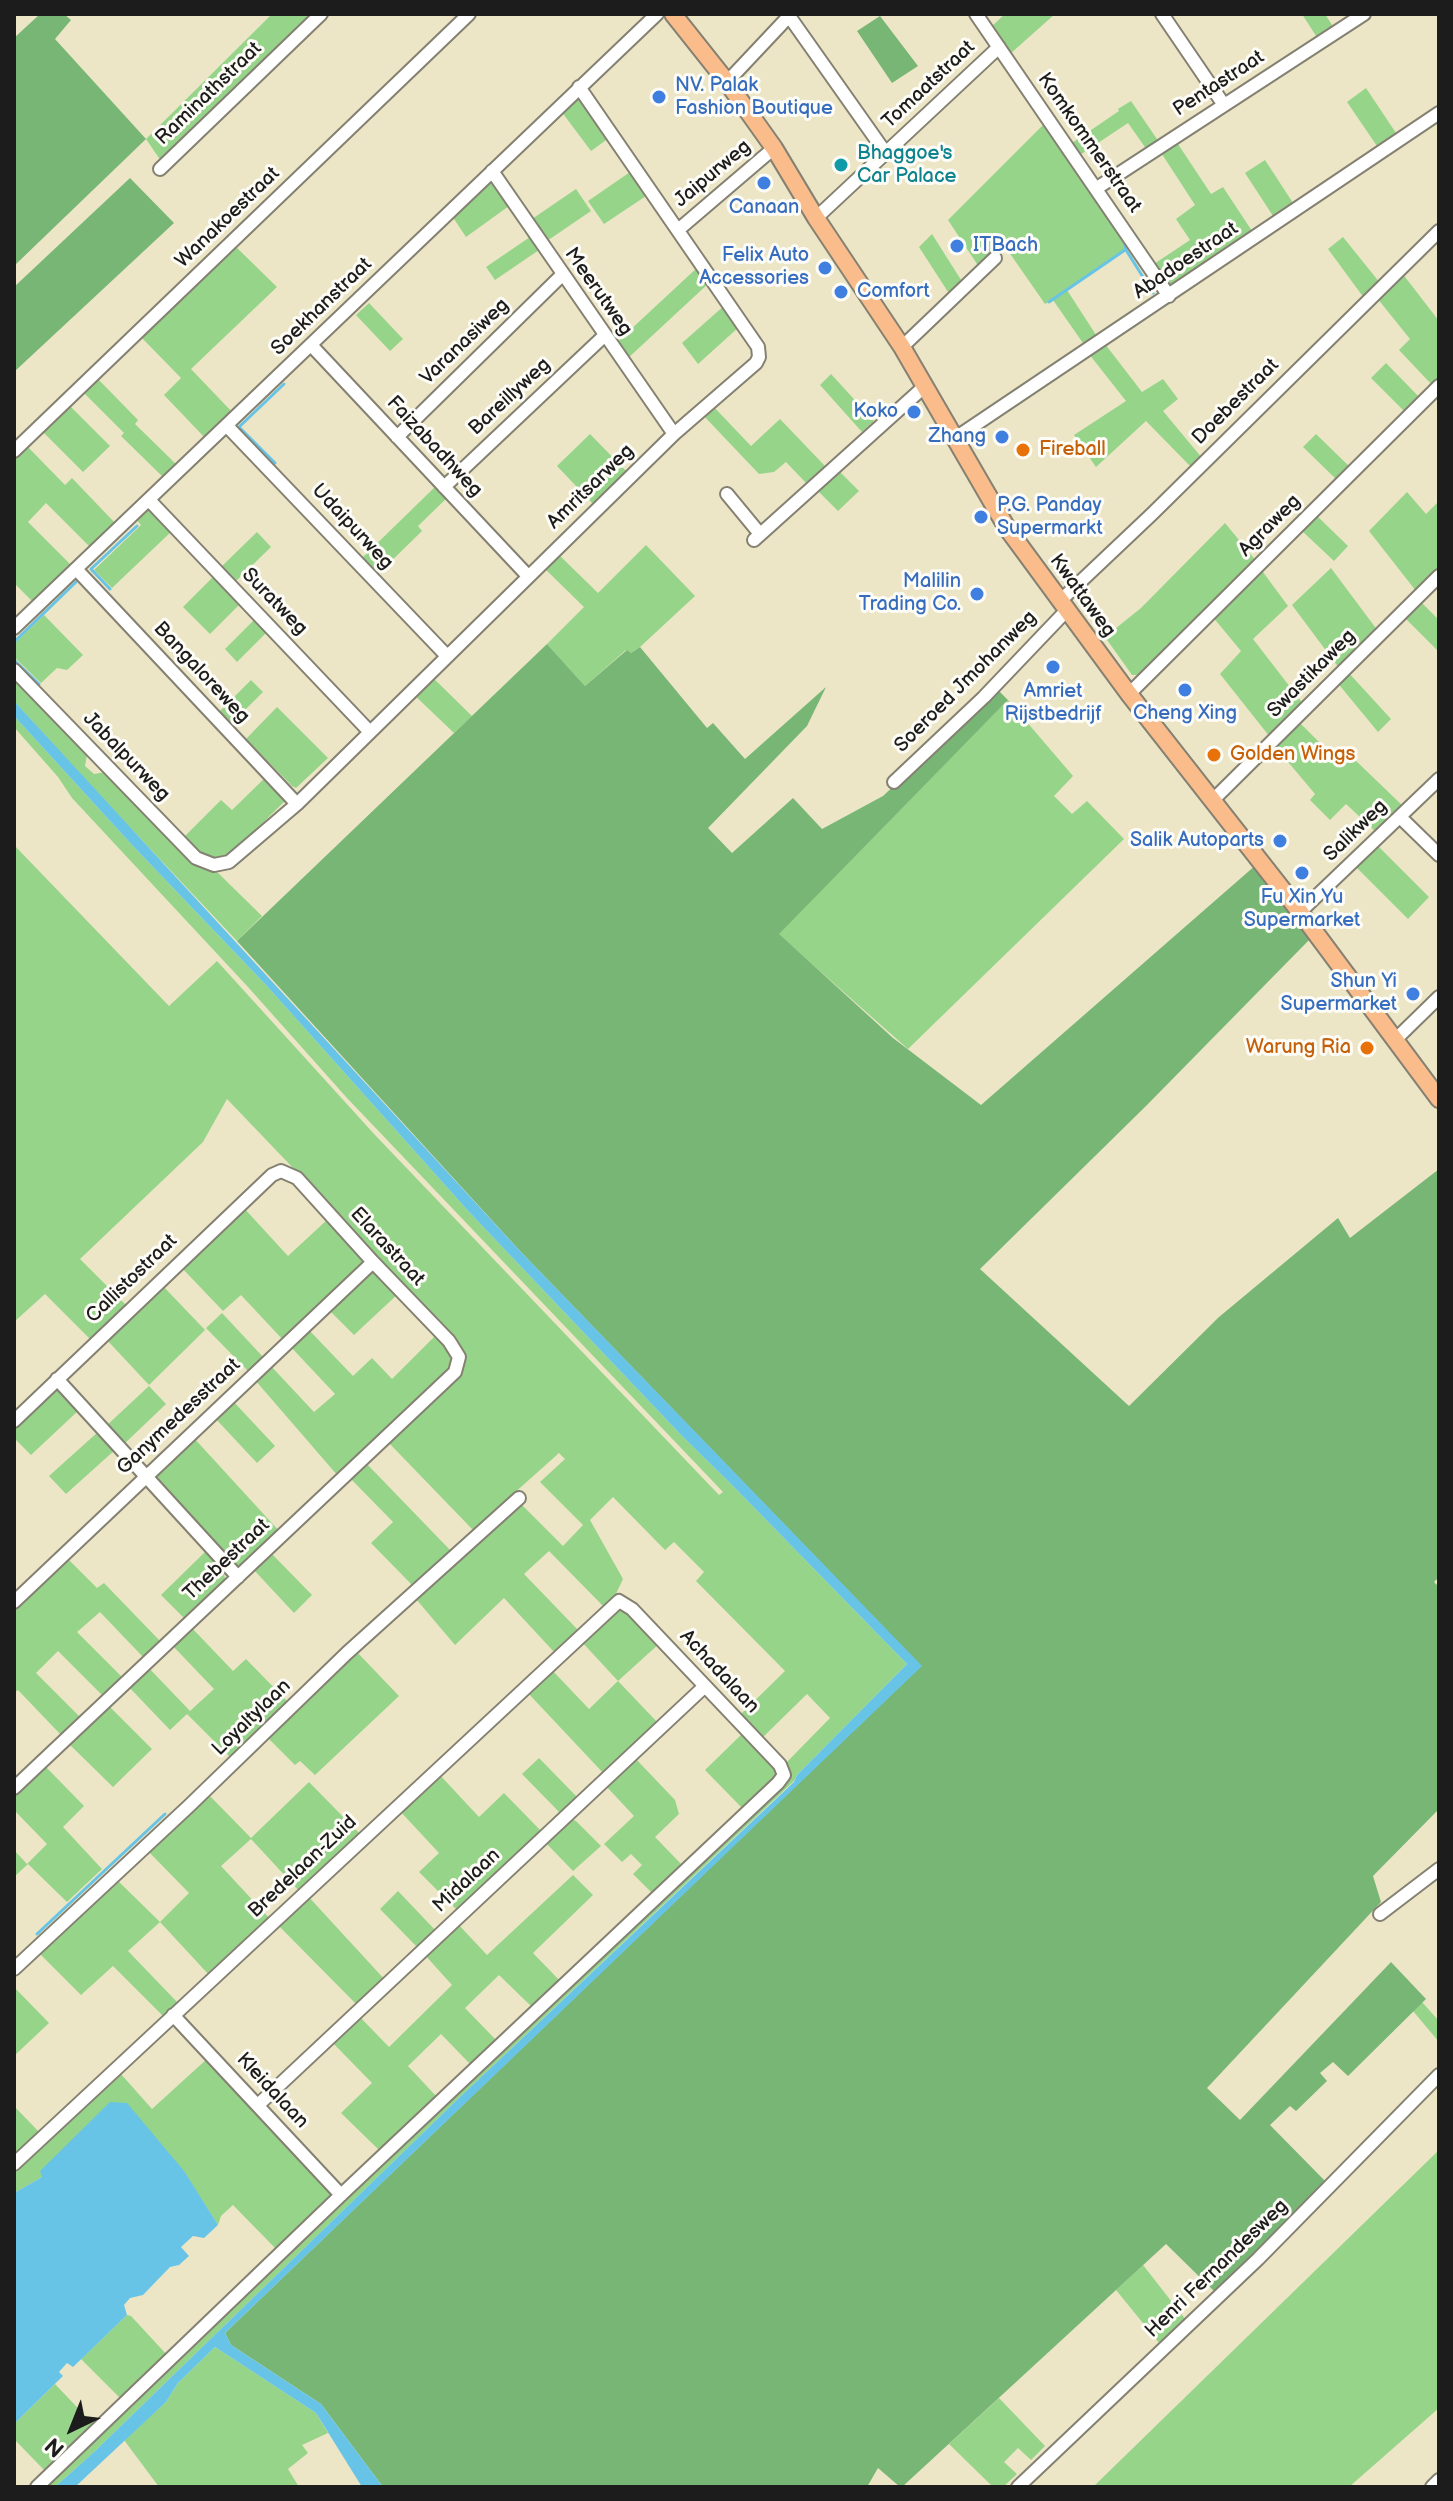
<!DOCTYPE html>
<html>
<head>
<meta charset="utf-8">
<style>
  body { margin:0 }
  #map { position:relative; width:1453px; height:2501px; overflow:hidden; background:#ece6c7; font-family:"Balsamiq Sans",sans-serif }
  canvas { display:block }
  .frame { position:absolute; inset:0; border:16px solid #1c1c1c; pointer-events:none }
  .north { position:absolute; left:32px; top:2389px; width:80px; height:80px; -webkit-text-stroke:6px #fdfcf7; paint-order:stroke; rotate:223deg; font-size:22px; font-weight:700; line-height:32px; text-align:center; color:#1c1c1c }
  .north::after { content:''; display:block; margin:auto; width:28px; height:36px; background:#1c1c1c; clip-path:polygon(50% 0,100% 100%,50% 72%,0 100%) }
</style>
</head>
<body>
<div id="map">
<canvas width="1453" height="2501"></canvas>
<div class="frame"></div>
<div class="north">N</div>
</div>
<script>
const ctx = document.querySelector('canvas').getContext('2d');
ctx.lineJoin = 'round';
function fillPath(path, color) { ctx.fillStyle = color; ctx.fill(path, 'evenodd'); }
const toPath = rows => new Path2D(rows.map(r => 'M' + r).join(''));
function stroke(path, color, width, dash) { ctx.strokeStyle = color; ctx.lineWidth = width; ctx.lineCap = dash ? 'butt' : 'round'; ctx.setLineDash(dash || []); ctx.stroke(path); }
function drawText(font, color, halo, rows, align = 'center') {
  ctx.font = font + ' "Balsamiq Sans",sans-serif'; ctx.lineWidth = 6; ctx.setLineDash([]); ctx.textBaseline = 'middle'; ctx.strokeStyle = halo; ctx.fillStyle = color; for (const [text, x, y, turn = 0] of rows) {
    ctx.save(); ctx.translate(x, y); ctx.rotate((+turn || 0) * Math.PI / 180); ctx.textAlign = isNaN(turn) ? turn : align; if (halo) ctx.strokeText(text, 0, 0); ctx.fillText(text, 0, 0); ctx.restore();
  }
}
const green = toPath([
  [272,14,312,14,161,161,146,139],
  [1005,14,1055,14,1010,54,991,27],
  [1302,14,1325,14,1334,28,1318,39],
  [1366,88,1398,136,1379,149,1347,102],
  [579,96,609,138,591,151,561,111],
  [1131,101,1159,142,1147,150,1128,123,1080,155,1072,143,1119,111,1118,109],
  [1046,122,1131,247,1067,290,1098,338,1085,346,1053,300,1045,304,1004,245,979,267,948,220],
  [1176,141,1211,194,1223,187,1254,234,1172,287,1154,264,1190,240,1176,219,1195,205,1160,151],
  [1265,160,1295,206,1275,219,1245,173],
  [633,170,649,194,604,224,588,201],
  [489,182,493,183,509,206,466,237,452,216],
  [576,189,591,211,544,243,529,221],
  [932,234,963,283,950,295,919,247],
  [530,237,539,250,495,280,486,267],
  [1343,237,1380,283,1364,298,1328,249],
  [234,245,277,287,191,369,234,414,207,440,164,395,181,378,140,336],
  [699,266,710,282,626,360,615,344],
  [1402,273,1439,321,1439,380,1433,386,1399,350,1410,339,1377,298],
  [369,303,403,339,390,351,356,315],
  [725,305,739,327,698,364,682,343],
  [1105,344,1142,392,1163,379,1178,399,1163,411,1202,458,1191,467,1146,421,1096,467,1074,435,1126,401,1089,354],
  [1386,363,1421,399,1407,414,1371,378],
  [831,374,874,421,862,432,820,385],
  [97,378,138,420,135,424,178,466,165,479,121,436,124,433,83,392],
  [68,404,110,446,83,472,42,431],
  [712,405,751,446,780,419,825,466,806,483,786,462,774,472,759,474,702,414],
  [590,434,628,473,594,505,557,466],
  [1316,434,1351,468,1338,481,1303,447],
  [26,445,65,485,72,478,116,524,91,548,46,503,28,522,73,567,35,604,14,583,14,457],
  [834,466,859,491,838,511,813,486],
  [438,484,449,496,418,526,422,531,377,575,361,559],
  [1407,492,1426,514,1439,501,1439,568,1416,591,1369,531],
  [149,508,173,530,112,588,94,570,141,525,136,519],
  [1316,515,1348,546,1334,561,1301,530],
  [1225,523,1257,562,1140,675,1132,675,1105,637,1141,608],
  [257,532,271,547,235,582,220,568],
  [646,545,695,596,640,647,631,653,626,650,585,686,547,644,584,607,541,565,555,551,598,593],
  [1260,568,1288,606,1253,639,1304,705,1270,737,1220,674,1241,651,1212,616],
  [1331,568,1378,631,1339,668,1292,605],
  [215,575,242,602,210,634,183,607],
  [1419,600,1439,620,1439,652,1403,616],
  [44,615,83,655,67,670,57,668,41,683,14,657,14,644],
  [256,618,268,631,237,662,225,649],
  [1347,671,1391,719,1378,732,1336,681],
  [427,672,472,716,454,733,409,690],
  [14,674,87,755,85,766,94,774,106,772,212,867,262,916,237,941,89,784,14,701],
  [251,680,263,692,231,724,219,712],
  [1008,700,1073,776,1054,796,1072,814,1087,801,1124,839,908,1049,778,934],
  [277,707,328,758,296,788,292,786,246,739],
  [14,716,132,845,266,985,470,1213,683,1437,731,1484,907,1664,797,1775,794,1781,461,2096,94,2452,55,2487,43,2487,790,1774,785,1764,830,1718,807,1694,760,1740,738,1717,785,1671,696,1581,704,1572,674,1542,665,1550,613,1497,590,1520,623,1579,614,1598,604,1607,549,1551,524,1574,578,1630,555,1653,504,1598,455,1645,416,1599,518,1501,563,1546,583,1525,540,1482,565,1459,559,1453,473,1530,388,1442,464,1359,317,1193,227,1099,203,1142,80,1259,127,1306,91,1340,45,1294,14,1322,14,845,169,1006,217,961,375,1135,719,1495,723,1492,347,1098,248,987,72,798,58,777,14,727],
  [1298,721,1343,766,1353,758,1404,807,1377,833,1346,804,1330,820,1310,800,1315,794,1273,744],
  [269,774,289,797,229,856,216,862,202,858,182,839,221,800,232,810],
  [1377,845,1429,897,1408,919,1356,867],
  [243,1207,288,1256,328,1219,364,1260,364,1264,284,1341,241,1295,223,1311,180,1266],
  [368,1273,377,1273,399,1293,354,1335,328,1309],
  [162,1285,205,1330,149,1385,106,1339],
  [222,1313,264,1358,249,1372,206,1328],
  [308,1329,353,1376,372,1358,392,1379,437,1334,455,1356,454,1365,338,1476,255,1380,270,1365,314,1412,335,1394,290,1346],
  [149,1386,166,1404,122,1446,105,1427],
  [53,1389,62,1392,79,1410,31,1455,14,1438,14,1425],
  [232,1400,275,1446,257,1463,214,1417],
  [99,1431,116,1449,66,1494,49,1476],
  [193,1437,280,1532,242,1568,234,1567,155,1481,153,1474],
  [365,1462,451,1551,413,1586,371,1543,393,1522,349,1477],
  [207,1550,224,1569,225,1581,185,1619,161,1595],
  [270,1552,312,1595,294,1613,253,1569],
  [66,1557,97,1588,104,1583,160,1641,143,1657,100,1612,77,1632,122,1677,103,1696,58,1651,36,1673,80,1717,61,1735,18,1690,14,1693,14,1606],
  [618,1609,626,1609,660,1643,618,1681,659,1724,605,1775,527,1692,551,1669,589,1709,618,1681,581,1641],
  [190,1626,233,1671,246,1659,289,1703,232,1759,187,1714,170,1730,127,1685,147,1666,190,1711,214,1689,171,1644],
  [355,1650,399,1696,315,1775,300,1761,295,1765,266,1736],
  [108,1705,152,1749,113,1787,68,1743],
  [743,1733,774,1765,777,1774,777,1777,744,1810,705,1770],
  [634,1757,675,1800,679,1814,655,1837,683,1866,654,1895,633,1874,642,1865,631,1854,622,1862,604,1844,634,1816,605,1785],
  [539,1758,579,1799,562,1815,522,1774],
  [44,1765,84,1806,63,1827,102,1869,67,1902,28,1864,14,1877,14,1850,27,1864,47,1844,14,1810,14,1793],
  [438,1773,479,1817,504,1793,543,1833,459,1912,419,1872,439,1853,399,1810],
  [309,1782,361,1835,300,1892,251,1839,221,1866,271,1920,210,1976,160,1922,128,1951,178,2003,164,2017,113,1966,81,1995,38,1952,116,1879,160,1922,189,1893,147,1850,208,1794,251,1838],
  [571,1819,576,1821,601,1846,573,1871,545,1842],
  [573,1875,593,1895,533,1953,561,1982,534,2009,499,1975,465,2008,497,2041,472,2066,441,2034,408,2066,436,2096,379,2150,341,2113,372,2083,331,2041,358,2015,389,2047,452,1985,424,1954,457,1923,487,1955],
  [398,1891,437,1932,419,1949,380,1909],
  [307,1895,386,1981,359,2007,277,1924],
  [14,1987,49,2023,14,2056],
  [1422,2002,1439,2021,1439,2042,1413,2011],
  [208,2058,336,2195,277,2250,233,2205,221,2216,218,2225,183,2171,42,2177,14,2193,14,2172,120,2073,152,2109],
  [14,2106,40,2133,14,2157],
  [1439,2150,1439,2408,1349,2487,1093,2487],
  [1143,2265,1186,2320,1160,2344,1116,2290],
  [127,2315,131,2316,168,2356,122,2400,81,2359],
  [215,2347,316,2413,328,2433,302,2445,308,2453,288,2469,299,2487,159,2487,124,2440,166,2402,178,2383],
  [55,2384,94,2425,46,2472,14,2439,14,2424],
  [999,2398,1045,2446,1031,2460,1018,2448,1004,2462,1017,2474,1003,2487,993,2487,949,2444]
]);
const forest = toPath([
  [40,14,64,14,71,20,55,39,146,139,14,266,14,38],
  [880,16,918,66,892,83,857,31],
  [130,178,174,223,14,372,14,287],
  [547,644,585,686,627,650,631,653,640,647,707,728,713,723,745,759,826,687,807,726,708,828,732,853,793,798,822,829,883,796,997,689,1008,700,779,934,893,1038,981,1105,1257,864,1311,938,1147,1105,980,1269,1129,1406,1219,1317,1338,1218,1350,1238,1439,1169,1439,1577,1434,1582,1439,1587,1439,1809,1373,1876,1381,1902,1207,2088,1240,2120,1391,1962,1426,1999,1348,2076,1333,2062,1320,2073,1327,2081,1296,2111,1290,2106,1270,2125,1327,2183,1215,2292,1166,2244,902,2487,900,2487,878,2468,867,2487,383,2487,321,2404,231,2345,225,2333,921,1666,519,1250,237,941]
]);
const water = toPath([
  [14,701,519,1250,922,1666,225,2333,231,2345,321,2404,383,2487,362,2487,316,2413,215,2347,178,2383,166,2402,75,2487,55,2487,94,2452,461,2096,794,1782,797,1775,907,1664,731,1484,683,1437,470,1213,266,985,132,845,14,716],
  [110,2102,127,2103,184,2171,218,2225,204,2238,193,2236,181,2247,189,2256,179,2265,170,2267,143,2295,130,2298,124,2305,127,2315,73,2367,67,2363,59,2372,63,2376,14,2424,14,2193,42,2177,40,2171]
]);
const stream = toPath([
  [1088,188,1124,241,1126,250,1153,293],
  [1049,302,1125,250],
  [275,463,239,427,284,384],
  [110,589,91,569,137,526],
  [14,642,76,582],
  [14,660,39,684],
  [37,1934,165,1814]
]);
const minor = toPath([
  [976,14,1169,296],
  [1162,14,1224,105],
  [789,16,885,152],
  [727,82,791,14],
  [160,169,321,14],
  [492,171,674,434],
  [1097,188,1364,14],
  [816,218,999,47],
  [678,230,774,148],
  [311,345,528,576],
  [902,347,995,258],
  [227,426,447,656],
  [397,437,562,275],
  [954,439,1439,113],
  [14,451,469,14],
  [444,487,604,336],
  [727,494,760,534],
  [149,500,369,731],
  [754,540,925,386],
  [77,570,297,804],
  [1060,601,1152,514,1439,231],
  [14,628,657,14],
  [14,670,196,858,214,865,229,862,297,804,674,434,756,363,759,357,758,347,579,87],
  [1129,694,1439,386],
  [894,782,984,697,1067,610],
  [1213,800,1439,576],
  [1400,817,1439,855],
  [1300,912,1439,779],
  [1395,1040,1439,997],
  [57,1379,238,1577],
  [14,1421,272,1175,281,1171,297,1178,373,1262,449,1341,459,1357,455,1372,14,1788],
  [14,1602,373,1262],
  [1380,1914,1439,1869],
  [14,1969,189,1806,347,1653,519,1498],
  [173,2015,341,2195],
  [258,2105,705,1686],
  [14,2164,619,1601,632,1609,780,1765,784,1775,778,1783,341,2195,37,2487],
  [1018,2487,1258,2259,1439,2075],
  [1432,2487,1439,2480]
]);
const major = toPath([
  [673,14,727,82,774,148,816,218,902,347,1007,528,1129,694,1300,912,1439,1099]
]);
const markers = [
  [659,97,8,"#3f7fe0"],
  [841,165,8,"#0f9aa8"],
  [764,183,8,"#3f7fe0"],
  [957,246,8,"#3f7fe0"],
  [825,268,8,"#3f7fe0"],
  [841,292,8,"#3f7fe0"],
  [914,412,8,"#3f7fe0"],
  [1002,437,8,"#3f7fe0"],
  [1023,450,8,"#e8710a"],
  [981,517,8,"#3f7fe0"],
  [977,594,8,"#3f7fe0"],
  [1053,667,8,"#3f7fe0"],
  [1185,690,8,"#3f7fe0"],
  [1214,755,8,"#e8710a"],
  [1280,841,8,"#3f7fe0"],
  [1302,873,8,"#3f7fe0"],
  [1413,994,8,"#3f7fe0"],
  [1367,1048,8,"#e8710a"]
];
const streetNames = [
  ["Pentastraat",1219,84,-33],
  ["Tomaatstraat",929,85,-43],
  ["Raminathstraat",209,94,-44],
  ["Komkommerstraat",1089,143,55],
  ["Jaipurweg",713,174,-40],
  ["Wanakoestraat",228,218,-44],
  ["Abadoestraat",1186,261,-34],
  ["Meerutweg",598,292,55],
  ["Soekhanstraat",322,307,-44],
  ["Varanasiweg",465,342,-44],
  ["Bareillyweg",510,397,-43],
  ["Doebestraat",1236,402,-45],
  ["Faizabadhweg",434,447,47],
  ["Amritsarweg",591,487,-44],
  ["Agraweg",1270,526,-45],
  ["Udaipurweg",352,527,47],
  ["Kwattaweg",1082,596,54],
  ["Suratweg",274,602,46],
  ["Bangaloreweg",201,673,47],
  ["Swastikaweg",1312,674,-45],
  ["Soeroed Jmohanweg",966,682,-45],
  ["Jabalpurweg",126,757,46],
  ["Salikweg",1356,831,-44],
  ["Elarastraat",387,1247,47],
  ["Callistostraat",132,1279,-44],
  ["Ganymedesstraat",179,1417,-43],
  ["Thebestraat",227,1560,-43],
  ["Achadalaan",719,1672,47],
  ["Loyaltylaan",252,1718,-44],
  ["Bredelaan-Zuid",303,1867,-43],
  ["Midalaan",467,1881,-43],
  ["Kleidalaan",272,2091,47],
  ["Henri Fernandesweg",1217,2269,-44]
];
const shopNames = [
  ["NV. Palak",675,86,"left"],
  ["Fashion Boutique",675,109,"left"],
  ["Canaan",764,208,"center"],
  ["ITBach",973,246,"left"],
  ["Felix Auto",809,256],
  ["Accessories",809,279],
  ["Comfort",857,292,"left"],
  ["Koko",898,412],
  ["Zhang",986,437],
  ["P.G. Panday",997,506,"left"],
  ["Supermarkt",997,529,"left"],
  ["Malilin",961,582],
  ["Trading Co.",961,605],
  ["Amriet",1053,692,"center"],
  ["Rijstbedrijf",1053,715,"center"],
  ["Cheng Xing",1185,714,"center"],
  ["Salik Autoparts",1264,841],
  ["Fu Xin Yu",1302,898,"center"],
  ["Supermarket",1302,921,"center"],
  ["Shun Yi",1397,982],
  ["Supermarket",1397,1005]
];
const cultureNames = [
  ["Bhaggoe's",857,154],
  ["Car Palace",857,177]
];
const foodNames = [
  ["Fireball",1039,450],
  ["Golden Wings",1230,755],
  ["Warung Ria",1351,1048,"right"]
];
fillPath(green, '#96d48a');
fillPath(forest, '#78b676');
fillPath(water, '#68c4e6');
stroke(stream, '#68c4e6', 3);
stroke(minor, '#848172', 16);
stroke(major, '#848172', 20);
stroke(minor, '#fff', 12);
stroke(major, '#fabc8b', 16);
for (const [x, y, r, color] of markers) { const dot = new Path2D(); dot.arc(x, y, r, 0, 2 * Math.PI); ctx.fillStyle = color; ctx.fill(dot); stroke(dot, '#fdfcf7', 3); }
drawText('20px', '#1c1c1c', '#fdfcf7', streetNames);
drawText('20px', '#366cbe', '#fdfcf7', shopNames, 'right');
drawText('20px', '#0d838f', '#fdfcf7', cultureNames, 'left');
drawText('20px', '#c56008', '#fdfcf7', foodNames, 'left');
</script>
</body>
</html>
